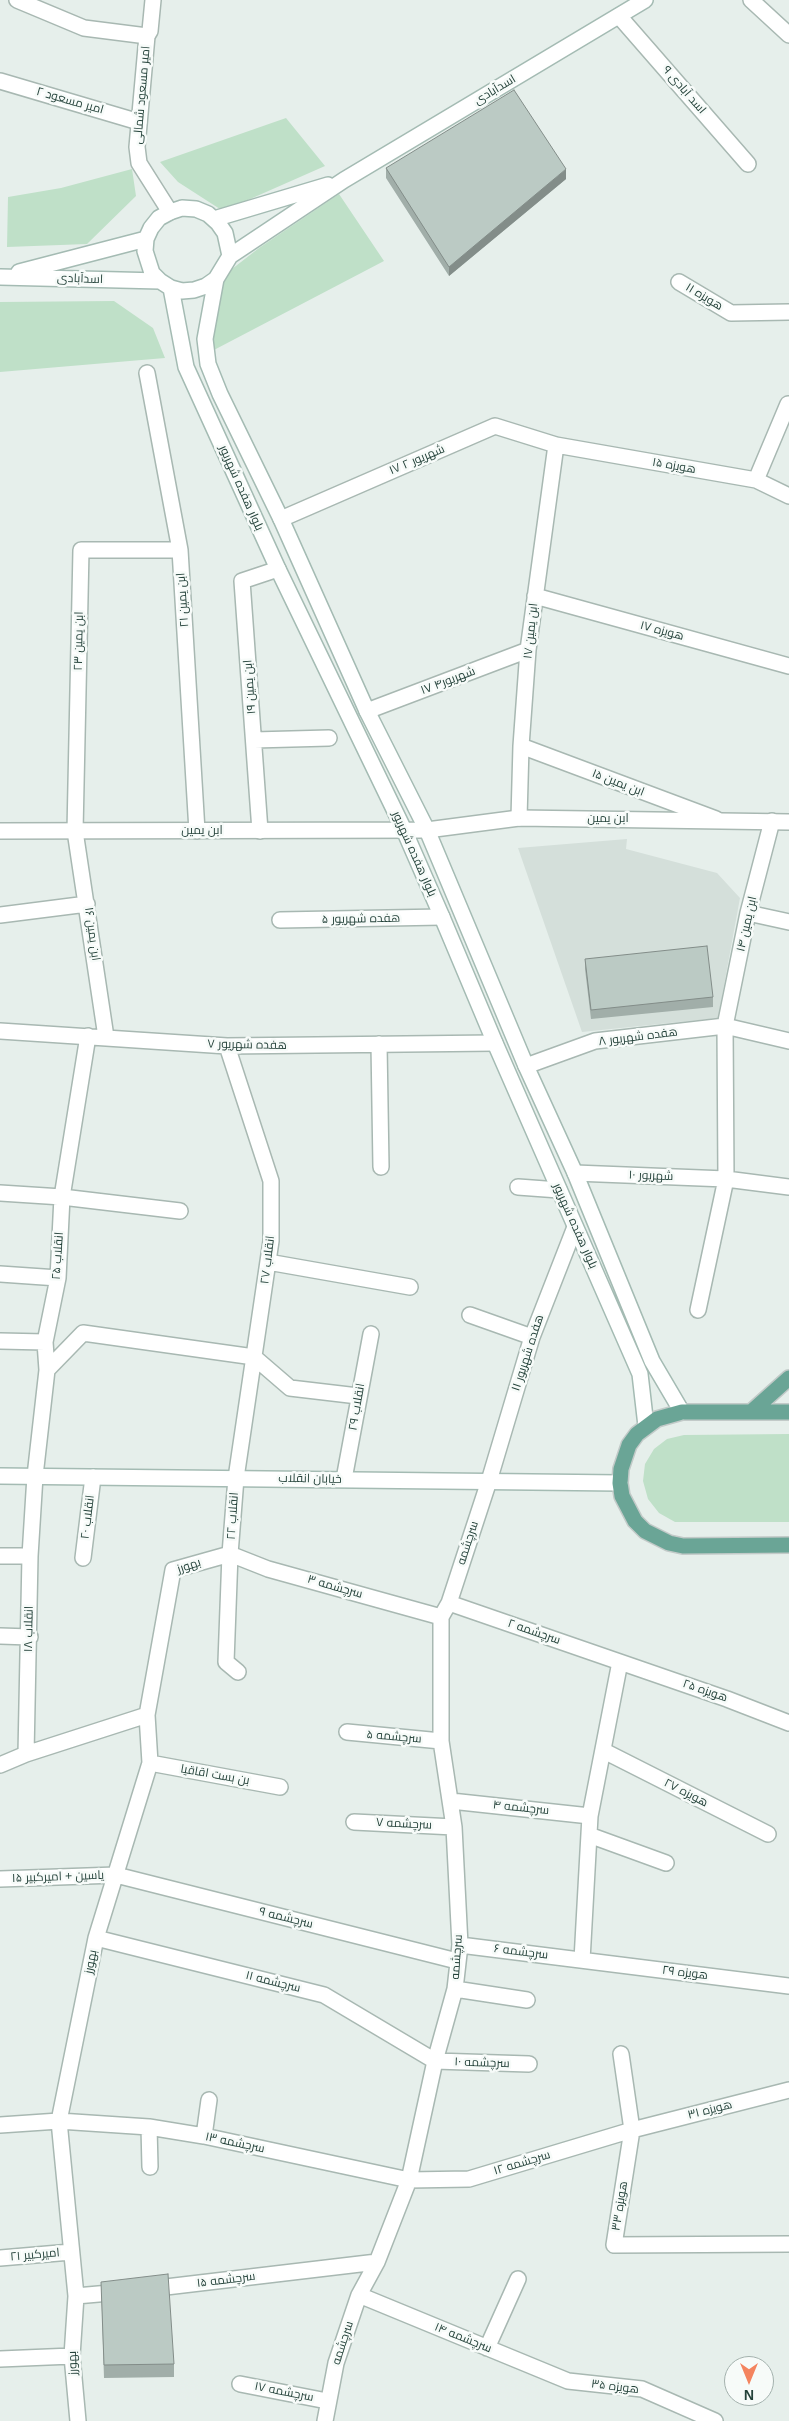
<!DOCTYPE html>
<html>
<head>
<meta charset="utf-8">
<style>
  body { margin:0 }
  #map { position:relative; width:789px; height:2421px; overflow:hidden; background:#e6efeb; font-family:Arial,sans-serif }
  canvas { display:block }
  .north { position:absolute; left:724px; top:2356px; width:50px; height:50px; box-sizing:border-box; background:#f7fbf9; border:1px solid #a3b1ad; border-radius:50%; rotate:180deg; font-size:14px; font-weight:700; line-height:20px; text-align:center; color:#24423a }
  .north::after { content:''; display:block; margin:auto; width:18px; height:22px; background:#f4845f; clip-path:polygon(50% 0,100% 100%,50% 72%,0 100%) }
</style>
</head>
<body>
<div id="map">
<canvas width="789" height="2421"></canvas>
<div class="north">N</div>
</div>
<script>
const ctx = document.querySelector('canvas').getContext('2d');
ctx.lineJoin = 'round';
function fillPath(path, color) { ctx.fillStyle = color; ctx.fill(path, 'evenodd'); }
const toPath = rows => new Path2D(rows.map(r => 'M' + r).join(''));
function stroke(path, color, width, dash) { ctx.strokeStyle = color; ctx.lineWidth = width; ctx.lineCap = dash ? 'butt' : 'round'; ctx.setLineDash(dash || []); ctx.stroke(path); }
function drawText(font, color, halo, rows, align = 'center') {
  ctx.font = font + ' Arial,Cairo,sans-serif'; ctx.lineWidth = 5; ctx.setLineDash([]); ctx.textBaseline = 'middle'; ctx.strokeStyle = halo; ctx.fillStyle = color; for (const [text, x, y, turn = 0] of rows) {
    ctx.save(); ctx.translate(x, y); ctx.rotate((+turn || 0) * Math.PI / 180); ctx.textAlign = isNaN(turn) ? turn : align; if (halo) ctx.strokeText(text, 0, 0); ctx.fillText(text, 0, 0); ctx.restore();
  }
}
const built = toPath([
  [627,839,626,849,717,873,740,898,718,1018,582,1032,518,848]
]);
const green = toPath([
  [286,118,325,166,223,211,178,182,160,162],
  [132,169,136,196,87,244,7,247,8,197,61,188],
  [339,194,384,261,212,351,209,321,223,276,259,248],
  [114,301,153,328,165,358,0,372,0,302],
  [789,1434,789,1522,675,1522,659,1513,648,1499,643,1481,645,1464,654,1449,667,1439,684,1435]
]);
const minor = toPath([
  [17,0,84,28,147,36],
  [619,16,748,164],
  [0,81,139,122],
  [679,282,731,313,789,312],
  [147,373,180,550,197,831],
  [756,480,788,404],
  [281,519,495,426,556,445,756,480,789,496],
  [535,596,789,666],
  [367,711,528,650],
  [254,740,329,738],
  [521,746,716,819],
  [519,818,521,746,528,650,556,445],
  [260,831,242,581,278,569],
  [748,913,789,922],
  [0,915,87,904],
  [280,920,442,917],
  [0,1031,227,1046,495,1043],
  [106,1037,75,831,81,550,180,550],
  [379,1044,381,1167],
  [227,1046,271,1181,271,1241,236,1478,230,1554,226,1662,238,1672],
  [526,1066,595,1041,725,1026,789,1041],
  [575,1173,726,1179,789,1187],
  [518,1187,559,1190],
  [0,1193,62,1197,180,1211],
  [268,1262,410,1287],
  [0,1274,58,1278],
  [698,1310,726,1179,725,1026,748,913,772,821],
  [470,1315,532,1337],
  [0,1341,45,1342],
  [47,1370,83,1333,254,1357,290,1388,358,1396],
  [344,1479,371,1334],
  [230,1554,268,1569,441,1617],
  [0,1556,30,1556],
  [83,1558,93,1477],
  [449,1603,727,1699,789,1723],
  [0,1636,30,1637],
  [347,1732,441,1741],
  [604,1751,768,1834],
  [26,1754,147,1715],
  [150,1763,280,1787],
  [0,1765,26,1754,30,1556,35,1476,47,1370,45,1342,58,1278,62,1197,88,1036],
  [451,1801,590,1816],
  [354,1822,454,1827],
  [589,1835,666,1863],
  [0,1879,116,1875,457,1961],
  [96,1938,324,1995,435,2061,529,2064],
  [460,1945,789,1986],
  [582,1960,590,1816,620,1662],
  [455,1989,527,2000],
  [621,2054,632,2130,614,2245,789,2244],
  [0,2125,59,2121,149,2127,204,2136,409,2180,469,2179,632,2130,789,2090],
  [149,2127,150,2167],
  [204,2136,209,2100],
  [0,2258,71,2252],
  [149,2289,377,2262],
  [359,2295,568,2381,642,2389,715,2421],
  [76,2296,121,2292],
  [487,2348,518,2279],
  [0,2359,72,2356],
  [240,2384,327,2401],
  [78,2421,72,2356,76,2296,59,2121,96,1938,150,1763,147,1715,173,1570,230,1554],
  [325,2421,336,2363,359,2295,377,2262,409,2180,435,2061,455,1989,460,1945,454,1827,441,1741,441,1617,449,1603,489,1481,532,1337,575,1227]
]);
const tertiary = toPath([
  [153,0,150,31,147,36,137,147,139,163,170,212],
  [751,0,789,35],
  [0,831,427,830,519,818,789,822]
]);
const secondary = toPath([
  [182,208,196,209,208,214,218,223,225,233,230,256,216,279,206,286,194,290,182,291,171,288,160,281,152,273,145,251,146,239,151,228,159,218,170,212,182,208],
  [214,219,328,185],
  [230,256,344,180,645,0],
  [19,272,146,239],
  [0,277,160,281],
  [216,279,205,339,208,364,220,394,281,519,367,711,427,830,526,1066,575,1173,652,1361,682,1412],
  [171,288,186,367,278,569,404,830,442,917,495,1043,640,1374,646,1426],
  [0,1476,620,1483]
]);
const primary = toPath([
  [751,1412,789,1378],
  [789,1412,682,1412,657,1419,637,1434,629,1445,621,1469,620,1483,622,1496,635,1521,645,1531,669,1543,683,1546,789,1545]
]);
const wall = toPath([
  [386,168,566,179,449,276,386,178],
  [585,959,713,997,713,1007,591,1019,585,969],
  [101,2282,174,2364,174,2377,104,2378]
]);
const shadedWall = toPath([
  [566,169,566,179,449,276,449,267]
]);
const building = toPath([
  [514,90,566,169,449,267,386,168,514,90],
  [707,946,713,997,591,1010,585,959,707,946],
  [168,2274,174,2364,104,2365,101,2282,168,2274]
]);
const streetNames = [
  ["اسدآبادی",495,90,-31],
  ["اسد آبادی ۹",684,90,49],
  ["امیر مسعود شمالی",142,95,-85],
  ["امیر مسعود ۲",70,101,16],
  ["اسدآبادی",80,279,2],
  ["هویزه ۱۱",704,297,31],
  ["۱۷ شهریور ۲",417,460,-23],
  ["هویزه ۱۵",674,466,10],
  ["بلوار هفده شهریور",241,488,66],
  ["ابن یمین ۲۱",183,600,-94],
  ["ابن یمین ۱۷",531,631,-84],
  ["هویزه ۱۷",662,631,15],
  ["ابن یمین ۲۳",79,641,-89],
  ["۱۷ شهریور۴",448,681,-21],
  ["ابن یمین ۱۹",250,687,-94],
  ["ابن یمین ۱۵",618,783,21],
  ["ابن یمین",608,819],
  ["ابن یمین",202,831],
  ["بلوار هفده شهریور",414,854,66],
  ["هفده شهریور ۵",361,919,-1],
  ["ابن یمین ۱۴",747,924,-77],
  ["ابن یمین ۱۶",92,934,82],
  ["هفده شهریور ۸",638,1037,-7],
  ["هفده شهریور ۷",247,1045,1],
  ["شهریور ۱۰",651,1176,2],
  ["بلوار هفده شهریور",575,1226,66],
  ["انقلاب ۲۵",58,1256,-86],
  ["انقلاب ۲۷",268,1260,-83],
  ["هفده شهریور ۱۱",528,1353,-72],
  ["انقلاب ۲۹",357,1407,-80],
  ["خیابان انقلاب",310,1479,1],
  ["انقلاب ۲۲",233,1516,-86],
  ["انقلاب ۲۰",88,1517,-83],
  ["سرچشمه",468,1543,-72],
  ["بهورز",189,1566,-18],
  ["سرچشمه ۳",335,1587,16],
  ["انقلاب ۱۸",29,1629,-89],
  ["سرچشمه ۲",534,1632,19],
  ["هویزه ۲۵",705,1691,19],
  ["سرچشمه ۵",394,1737,5],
  ["بن بست اقاقیا",215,1775,10],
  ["هویزه ۲۷",686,1793,27],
  ["سرچشمه ۴",521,1808,6],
  ["سرچشمه ۷",404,1824,3],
  ["یاسین + امیرکبیر ۱۵",58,1877,-2],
  ["سرچشمه ۹",286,1918,14],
  ["سرچشمه ۶",521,1952,7],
  ["سرچشمه",457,1957,-86],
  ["بهورز",91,1962,-79],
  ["هویزه ۲۹",685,1973,7],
  ["سرچشمه ۱۱",273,1982,14],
  ["سرچشمه ۱۰",482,2063,2],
  ["هویزه ۳۱",710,2110,-14],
  ["سرچشمه ۱۳",235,2143,12],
  ["سرچشمه ۱۲",522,2163,-17],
  ["هویزه ۳۳",620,2206,-81],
  ["امیرکبیر ۲۱",35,2255,-5],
  ["سرچشمه ۱۵",226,2280,-7],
  ["سرچشمه ۱۴",463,2338,22],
  ["سرچشمه",343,2343,-72],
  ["بهورز",73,2363,-92],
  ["هویزه ۳۵",615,2387,7],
  ["سرچشمه ۱۷",284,2392,11]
];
fillPath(built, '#d4dfda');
fillPath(green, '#bfe0c8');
stroke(minor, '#a8b8b2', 18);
stroke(tertiary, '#a8b8b2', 18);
stroke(secondary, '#a4bbb3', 18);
stroke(primary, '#c2cac8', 18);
stroke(minor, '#fff', 15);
stroke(tertiary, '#fff', 15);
stroke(secondary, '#fff', 15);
stroke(primary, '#6aa596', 15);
fillPath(wall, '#a1aea9');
fillPath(shadedWall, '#838d89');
fillPath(building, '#bbcac4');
stroke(building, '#838d89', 1);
drawText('12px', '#24423a', '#f7fbf9', streetNames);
</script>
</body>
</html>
